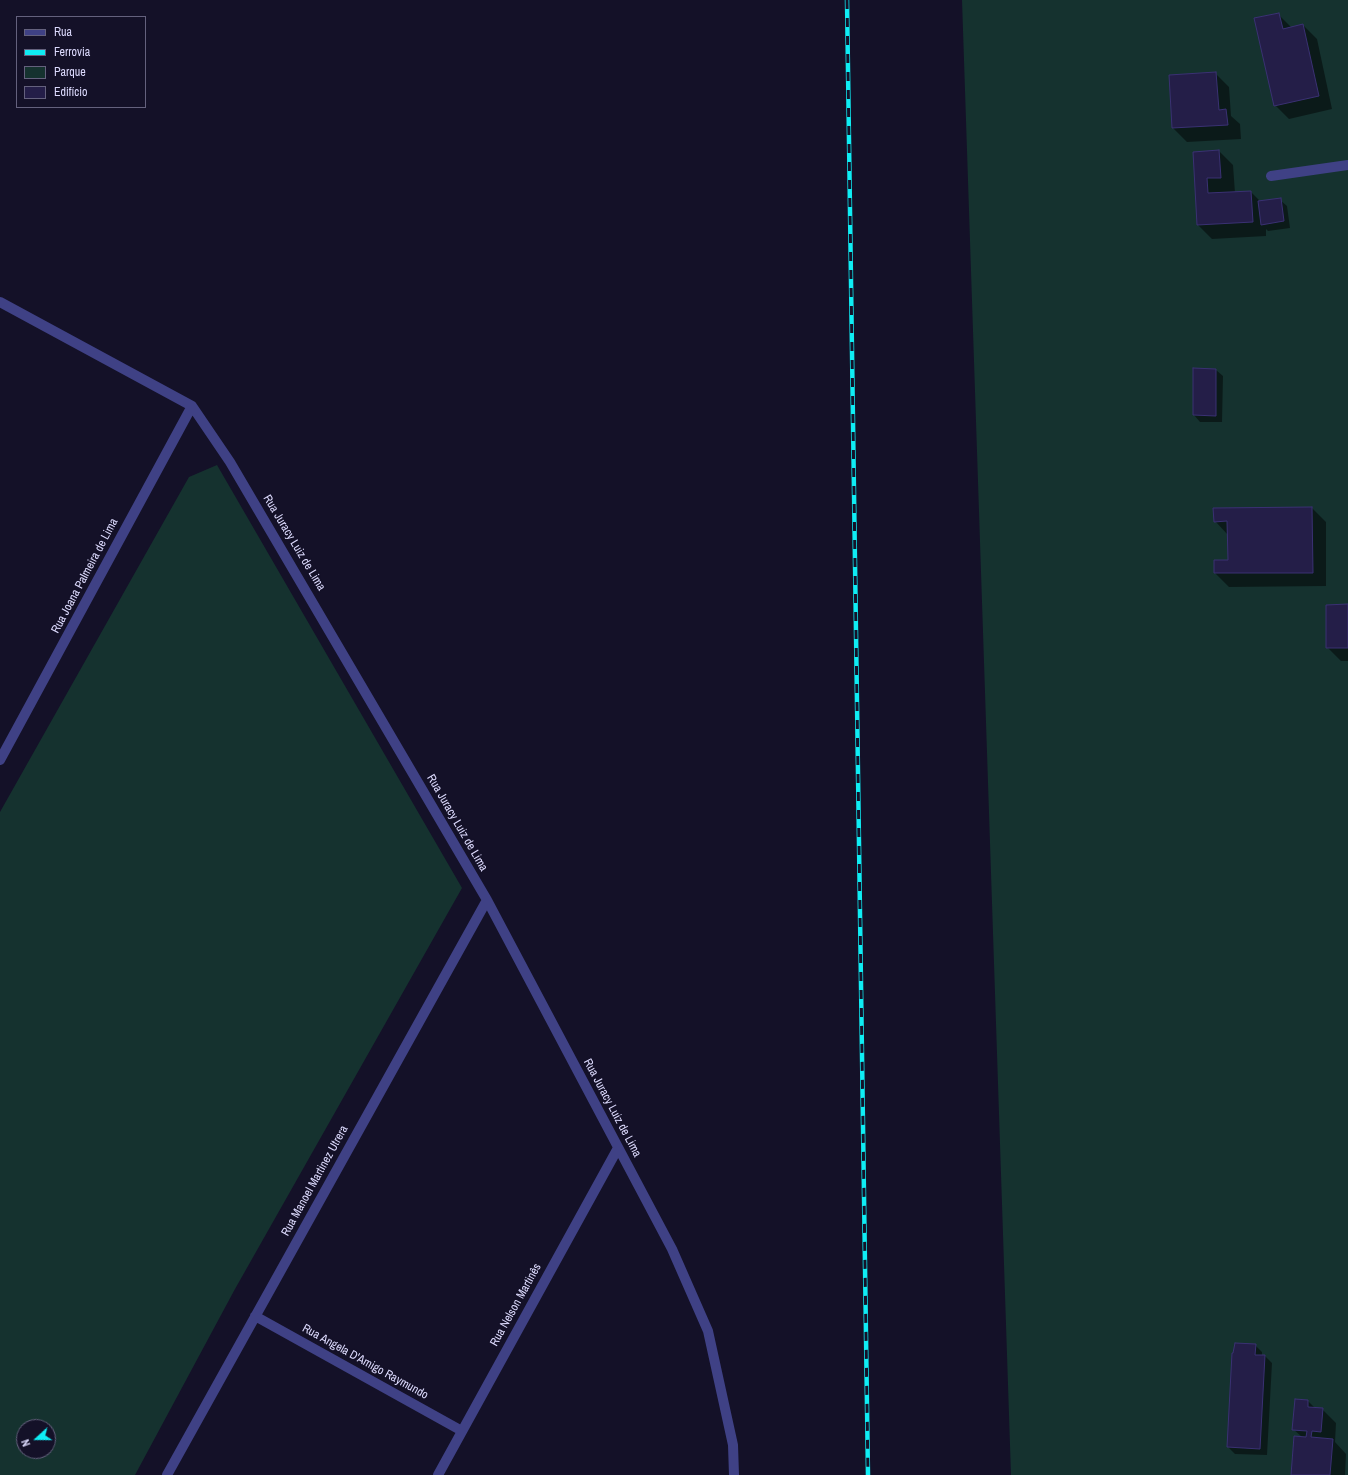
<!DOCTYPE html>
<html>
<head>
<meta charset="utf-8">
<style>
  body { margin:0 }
  #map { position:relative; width:1348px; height:1475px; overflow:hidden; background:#141128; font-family:"Archivo Narrow",sans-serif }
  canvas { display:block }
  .legend { position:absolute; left:16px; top:16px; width:130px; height:92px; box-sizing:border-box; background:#141128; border:1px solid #64617d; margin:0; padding:5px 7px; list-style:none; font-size:12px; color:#dcdafd }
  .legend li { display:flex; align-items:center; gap:8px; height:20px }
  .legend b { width:20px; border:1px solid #64617d }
  .north { position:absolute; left:16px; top:1419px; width:40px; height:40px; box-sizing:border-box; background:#141128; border:1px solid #64617d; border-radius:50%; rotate:249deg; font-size:11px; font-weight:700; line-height:16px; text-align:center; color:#dcdafd }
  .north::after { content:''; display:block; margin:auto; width:14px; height:18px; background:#0fedf4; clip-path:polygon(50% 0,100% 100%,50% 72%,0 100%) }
</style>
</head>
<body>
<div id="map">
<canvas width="1348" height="1475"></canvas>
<ul class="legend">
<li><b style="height:5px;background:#3f4185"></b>Rua</li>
<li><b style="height:5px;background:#0fedf4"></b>Ferrovia</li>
<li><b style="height:11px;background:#15322f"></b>Parque</li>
<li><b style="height:11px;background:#241e48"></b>Edifício</li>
</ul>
<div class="north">N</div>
</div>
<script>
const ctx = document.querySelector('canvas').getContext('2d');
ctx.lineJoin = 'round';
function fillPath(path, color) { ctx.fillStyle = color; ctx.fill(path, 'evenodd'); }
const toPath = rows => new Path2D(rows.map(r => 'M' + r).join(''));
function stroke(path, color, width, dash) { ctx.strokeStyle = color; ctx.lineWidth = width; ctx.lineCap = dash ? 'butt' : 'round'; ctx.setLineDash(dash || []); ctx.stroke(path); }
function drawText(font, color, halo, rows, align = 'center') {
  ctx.font = font + ' "Archivo Narrow",sans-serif'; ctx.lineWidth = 3; ctx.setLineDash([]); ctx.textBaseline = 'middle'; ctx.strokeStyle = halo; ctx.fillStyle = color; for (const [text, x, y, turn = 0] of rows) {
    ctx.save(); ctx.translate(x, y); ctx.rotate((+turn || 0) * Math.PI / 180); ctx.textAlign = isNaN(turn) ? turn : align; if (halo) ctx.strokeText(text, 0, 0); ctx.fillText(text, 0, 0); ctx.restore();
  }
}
const green = toPath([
  [962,0,1348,0,1348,1475,1011,1475],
  [217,465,462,888,235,1289,135,1475,0,1475,0,812,189,477],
  [24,1427,48,1427,48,1451,24,1451]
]);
const shadow = toPath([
  [1278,14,1292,28,1303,25,1317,39,1332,109,1289,119,1275,105],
  [1215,73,1229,87,1231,116,1240,124,1241,139,1187,142,1173,128],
  [1219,151,1233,165,1235,193,1251,192,1261,202,1280,200,1287,206,1290,228,1268,231,1266,229,1266,236,1212,239,1198,225,1194,153],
  [1216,370,1223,376,1222,422,1200,422,1194,415],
  [1312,508,1326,522,1326,586,1229,587,1215,573,1229,560,1228,535,1215,521],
  [1348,605,1348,661,1341,661,1327,647],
  [1255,1345,1262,1352,1262,1356,1265,1356,1272,1363,1267,1455,1235,1454,1228,1447],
  [1308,1401,1315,1408,1322,1409,1336,1423,1335,1442,1346,1454,1345,1475,1292,1475,1302,1437,1293,1429]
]);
const building = toPath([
  [1279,13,1283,29,1303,24,1319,96,1274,106,1254,18,1279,13],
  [1216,72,1219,110,1226,109,1228,125,1172,128,1169,75,1216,72],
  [1219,150,1221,178,1207,178,1208,193,1251,191,1253,222,1197,225,1193,152,1219,150],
  [1281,198,1284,221,1261,225,1258,201,1281,198],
  [1193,368,1216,369,1216,416,1193,415,1193,368],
  [1312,507,1313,573,1214,573,1214,560,1228,560,1227,521,1214,522,1213,508,1312,507],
  [1348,604,1348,648,1326,648,1326,605,1348,604],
  [1235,1343,1256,1344,1255,1355,1265,1355,1260,1449,1227,1447,1232,1353,1233,1353,1235,1343],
  [1295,1399,1308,1400,1308,1407,1323,1408,1321,1432,1312,1431,1311,1437,1333,1439,1330,1475,1291,1475,1294,1436,1306,1437,1307,1431,1292,1430,1295,1399]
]);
const minor = toPath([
  [1271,176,1348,165],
  [0,302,192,406,230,462,487,900,672,1249,708,1331,733,1445,734,1475],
  [0,760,192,406],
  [255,1316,462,1431],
  [167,1475,487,900],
  [438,1475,618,1148]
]);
const rail = toPath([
  [847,0,868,1475]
]);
const streetNames = [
  ["Rua Juracy Luiz de Lima",294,543,59],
  ["Rua Joana Palmeira de Lima",85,576,-62],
  ["Rua Juracy Luiz de Lima",457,823,60],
  ["Rua Juracy Luiz de Lima",612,1108,62],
  ["Rua Manoel Martinez Utrera",315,1181,-61],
  ["Rua Nelson Martinês",516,1305,-61],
  ["Rua Angela D'Amigo Raymundo",365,1362,29]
];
fillPath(green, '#15322f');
fillPath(shadow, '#0007');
fillPath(building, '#241e48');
stroke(building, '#3a3173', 1);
stroke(minor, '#3f4185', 10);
stroke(rail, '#0fedf4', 4.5);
stroke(rail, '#141128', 3, [9]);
drawText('12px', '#dcdafd', '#141128', streetNames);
</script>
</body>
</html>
